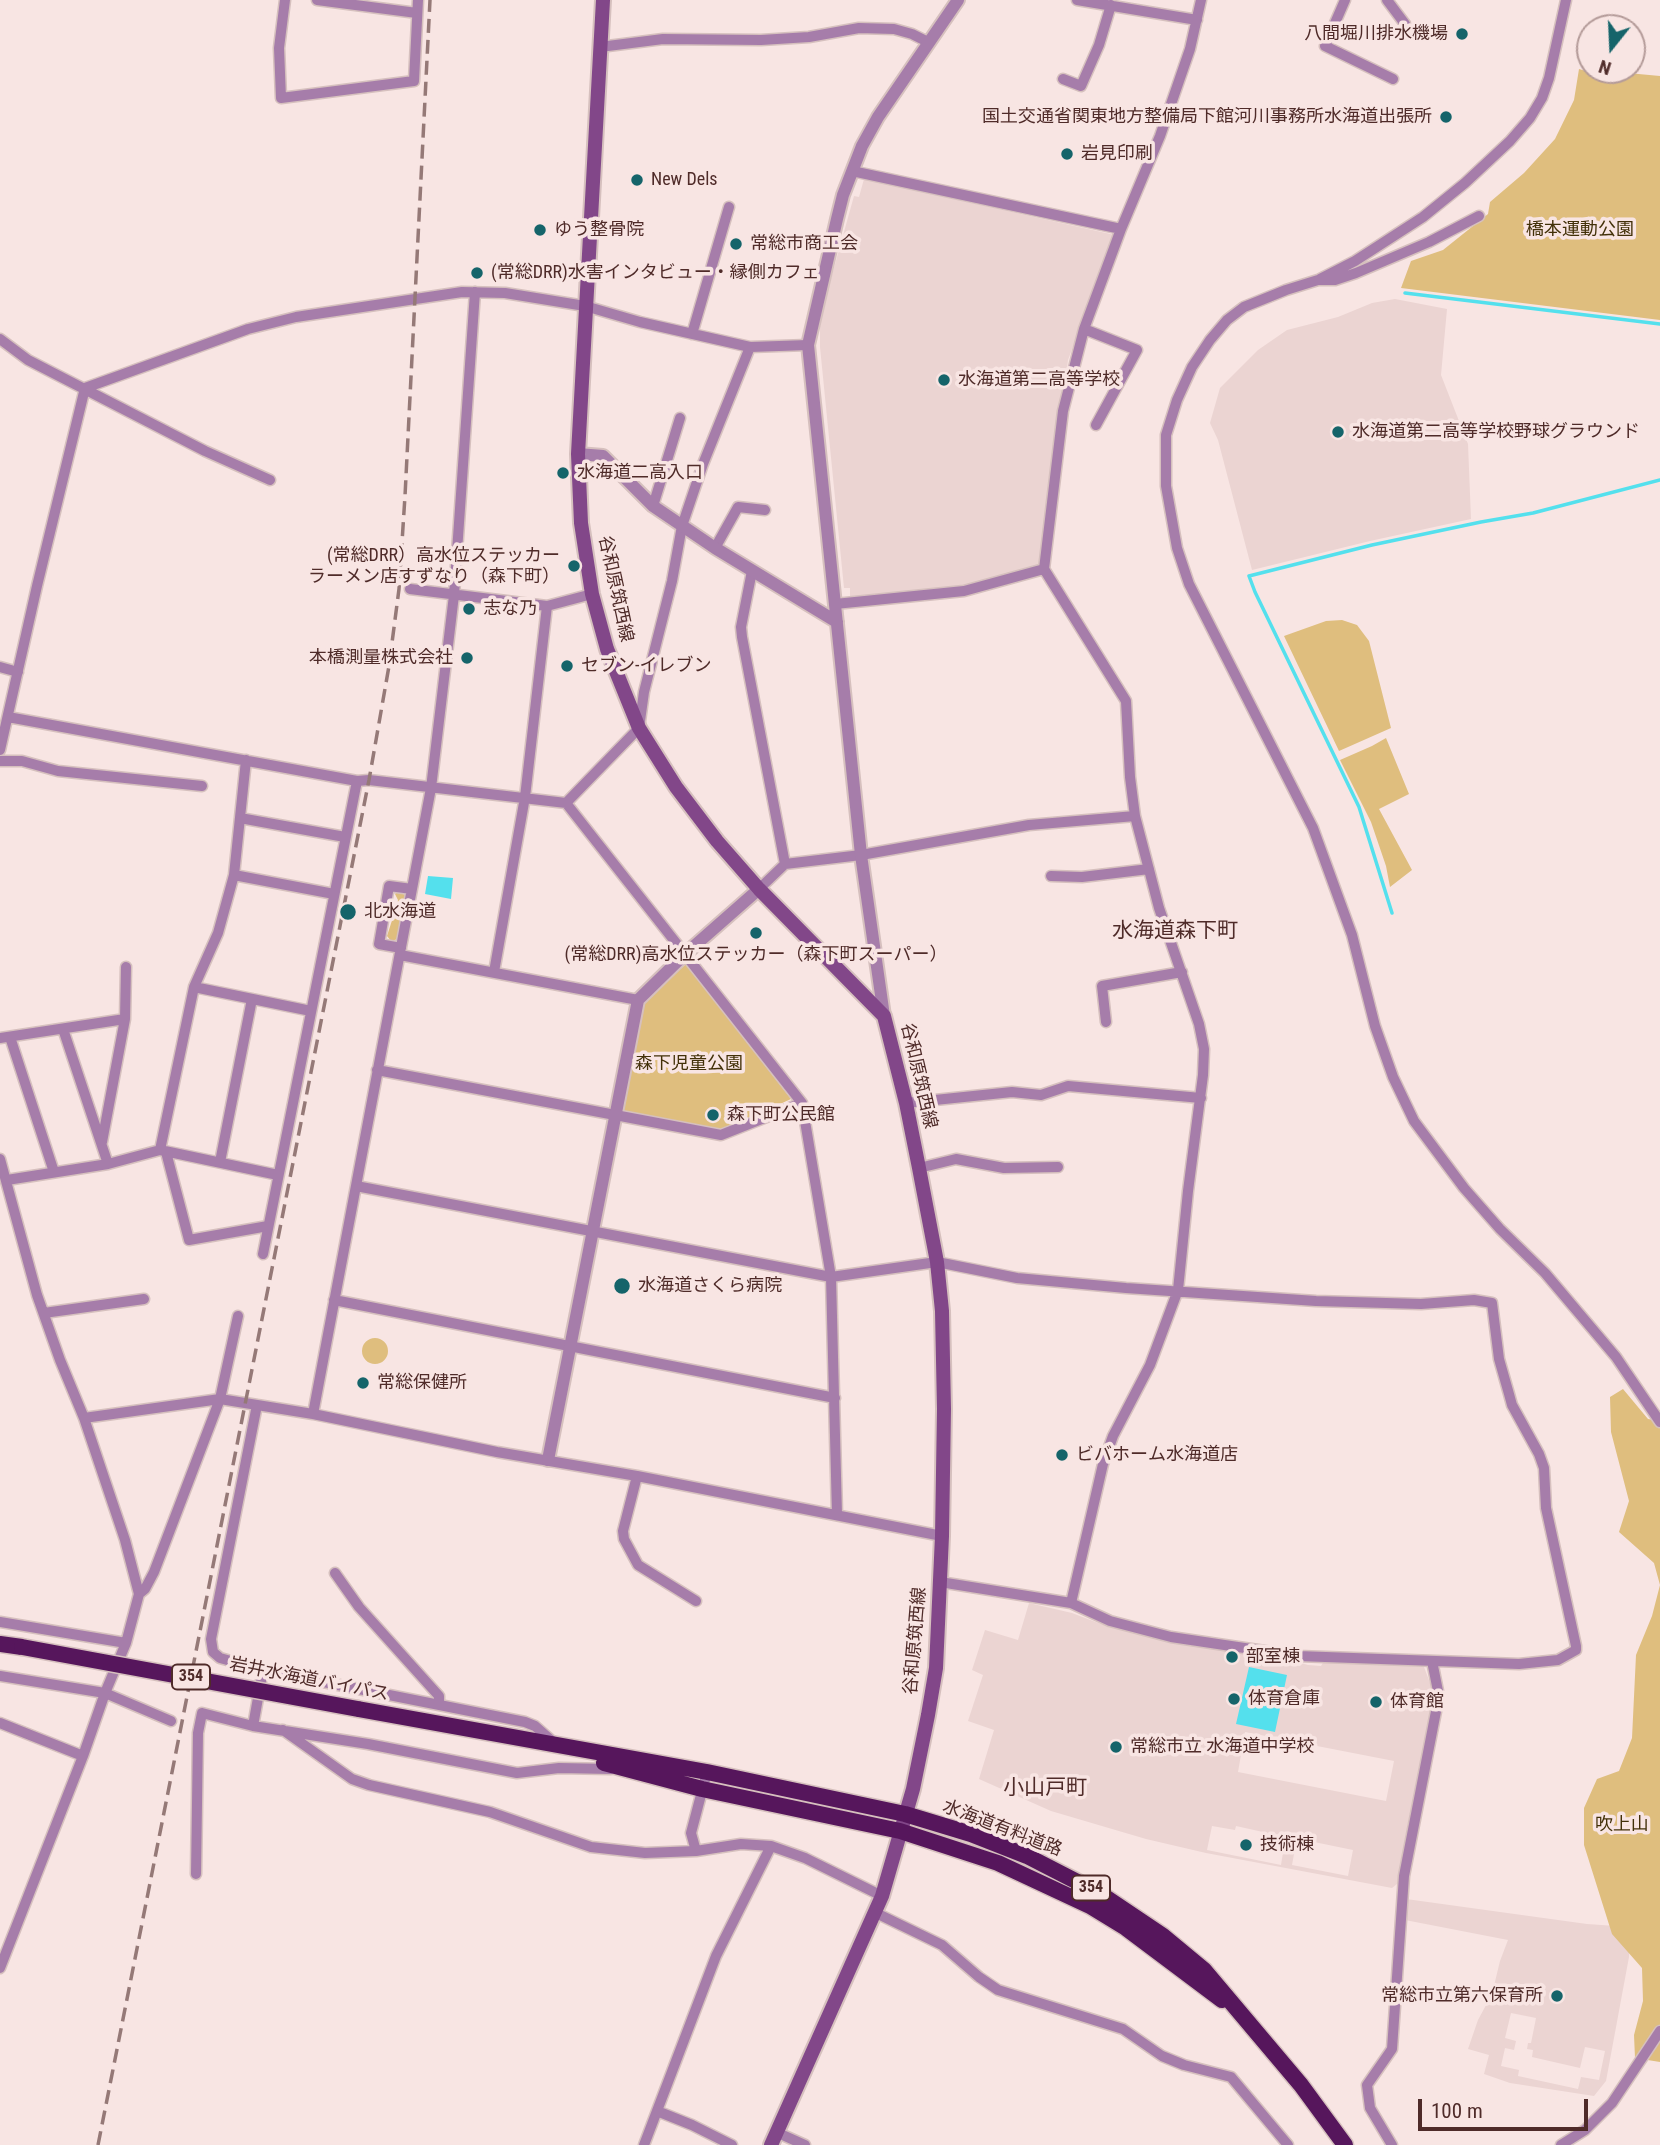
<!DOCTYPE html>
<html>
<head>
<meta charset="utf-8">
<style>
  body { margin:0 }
  #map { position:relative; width:1660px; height:2145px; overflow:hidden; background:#f8e5e3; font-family:"Roboto Condensed",sans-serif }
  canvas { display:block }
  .north { position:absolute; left:1576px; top:14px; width:70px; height:70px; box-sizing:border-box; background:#f8e5e3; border:2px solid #b49b99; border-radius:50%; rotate:198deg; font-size:19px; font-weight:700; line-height:28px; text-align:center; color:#4f2b29 }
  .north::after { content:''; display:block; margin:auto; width:24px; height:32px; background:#15646a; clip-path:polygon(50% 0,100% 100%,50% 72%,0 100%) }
  .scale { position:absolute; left:1418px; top:2099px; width:170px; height:32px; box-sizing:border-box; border:4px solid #4f2b29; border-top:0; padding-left:9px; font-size:21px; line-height:24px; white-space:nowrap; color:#4f2b29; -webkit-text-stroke:5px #f8e5e3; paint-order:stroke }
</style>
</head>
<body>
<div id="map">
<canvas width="1660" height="2145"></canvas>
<div class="north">N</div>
<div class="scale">100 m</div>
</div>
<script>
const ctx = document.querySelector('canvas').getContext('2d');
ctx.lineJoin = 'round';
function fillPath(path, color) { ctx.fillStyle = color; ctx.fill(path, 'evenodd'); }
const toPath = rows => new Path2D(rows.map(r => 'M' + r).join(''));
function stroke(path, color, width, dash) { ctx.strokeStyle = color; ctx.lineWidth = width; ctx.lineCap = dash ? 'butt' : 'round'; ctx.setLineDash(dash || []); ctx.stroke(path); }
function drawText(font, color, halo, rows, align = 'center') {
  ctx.font = font + ' "Roboto Condensed","Noto Sans JP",sans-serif'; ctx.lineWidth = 7; ctx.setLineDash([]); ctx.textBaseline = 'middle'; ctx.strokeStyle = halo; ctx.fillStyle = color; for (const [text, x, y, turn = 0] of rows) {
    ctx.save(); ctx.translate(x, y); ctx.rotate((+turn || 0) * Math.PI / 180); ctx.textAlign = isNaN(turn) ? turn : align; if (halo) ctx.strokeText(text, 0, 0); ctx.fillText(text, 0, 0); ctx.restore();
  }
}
const built = toPath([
  [864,179,1115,235,1068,360,1041,566,959,588,850,599,850,588,844,588,820,347,820,323,825,300,854,196,859,197],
  [1395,299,1447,309,1441,375,1468,444,1471,519,1370,541,1252,570,1218,440,1210,423,1220,388,1258,350,1287,330,1338,317,1372,303],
  [1029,1603,1072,1613,1109,1627,1172,1642,1291,1660,1308,1665,1321,1666,1324,1661,1424,1667,1435,1696,1408,1823,1397,1884,1392,1888,1206,1853,1146,1839,1051,1811,979,1779,994,1730,968,1721,983,1675,972,1670,985,1630,1018,1640],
  [1245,1732,1394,1761,1386,1801,1238,1772],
  [1212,1826,1235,1830,1236,1826,1263,1832,1263,1835,1285,1840,1281,1865,1207,1850],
  [1298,1832,1315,1835,1314,1842,1353,1850,1348,1876,1292,1865],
  [1406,1899,1587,1924,1630,1927,1629,1957,1606,2081,1594,2096,1510,2083,1484,2074,1489,2055,1468,2049,1478,2020,1492,1994,1500,1961,1508,1940,1405,1920],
  [1511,2013,1536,2018,1531,2043,1528,2043,1527,2049,1533,2050,1532,2057,1580,2068,1585,2047,1605,2051,1599,2080,1581,2077,1578,2089,1518,2076,1519,2070,1501,2066,1505,2048,1514,2050,1516,2041,1505,2038]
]);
const green = toPath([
  [1579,69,1606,77,1617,72,1660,76,1660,320,1401,288,1411,261,1443,250,1488,214,1490,202,1524,173,1555,139,1574,100],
  [1342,620,1357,625,1369,641,1391,728,1339,751,1284,636,1326,621],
  [1386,738,1409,794,1379,809,1412,870,1390,887,1386,866,1371,822,1340,760,1372,746],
  [397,892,406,895,398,939,391,941,387,936,395,911,398,900,395,894],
  [686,964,791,1099,723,1130,621,1111,642,1003],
  '362 1351a13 13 0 1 1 26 0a13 13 0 1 1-26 0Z',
  [1623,1389,1648,1419,1660,1421,1660,2062,1635,2058,1634,2035,1643,2001,1642,1968,1612,1934,1584,1845,1584,1808,1597,1779,1619,1771,1632,1738,1636,1655,1652,1616,1660,1585,1654,1563,1619,1532,1629,1501,1611,1432,1610,1397]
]);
const water = toPath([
  [428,876,453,878,451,899,425,894],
  [1249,1667,1287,1675,1275,1732,1236,1724]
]);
const stream = toPath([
  [1405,293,1660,324],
  [1392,913,1359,807,1255,592,1249,576,1372,545,1481,522,1533,513,1660,480]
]);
const minor = toPath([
  [285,0,279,48,281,98,414,81,418,0],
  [317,0,417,13],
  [1077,0,1197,20],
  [1345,0,1325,46,1393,79],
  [1387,0,1405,24],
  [600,47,663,39,761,40,809,37,859,28,894,29,912,34,928,42],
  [1063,79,1081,86,1099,45,1111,5],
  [852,171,1121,229],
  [1479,216,1429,242,1356,273,1335,280,1318,280,1286,290,1244,307,1227,320,1210,340,1192,367,1177,400,1166,435,1166,486,1177,548,1189,584,1313,828,1352,935,1375,1026,1393,1077,1414,1121,1464,1188,1500,1229,1545,1273,1616,1357,1660,1422],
  [1320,279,1355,261,1423,217,1465,183,1510,141,1530,118,1542,98,1549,78,1566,0],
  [1084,329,1137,350,1096,425],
  [692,334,729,207],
  [0,339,28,360,205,451,270,480],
  [85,388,248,329,296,317,462,292,505,293,585,306,640,322,750,347,808,345],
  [653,506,680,418],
  [715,548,738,507,765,510],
  [752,571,741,627,742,637,785,864],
  [410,589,547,606,592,594],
  [835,604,964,591,1044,569],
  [0,667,18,672],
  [8,717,357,781,369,780,566,803,802,1103,831,1277,837,1515],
  [0,750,37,586,85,388],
  [0,761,22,761,58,771,202,786],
  [566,803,639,728,644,692,672,581,682,526,703,464,750,347],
  [240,818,345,837],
  [234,875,334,894],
  [1051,876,1082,877,1149,869],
  [759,889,785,864,861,855,1029,825,1135,816],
  [401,948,379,944,389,886,412,889],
  [400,955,638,1000],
  [494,972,525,797,547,606],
  [194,987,311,1011],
  [1106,1022,1102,986,1182,972],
  [63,1029,108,1164],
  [10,1037,54,1172],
  [0,1038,125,1019],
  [377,1070,721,1135,802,1103],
  [906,1103,1012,1092,1041,1095,1068,1086,1201,1098],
  [102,1142,125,1019,126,967],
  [160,1150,194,987,218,933,234,875,246,760],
  [166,1152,189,1240,268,1226],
  [0,1159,37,1295,60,1360,84,1418,125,1540,139,1594,126,1643,105,1693,83,1756,0,1968],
  [220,1162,252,999],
  [919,1168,956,1159,1004,1168,1058,1167],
  [7,1180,108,1164,160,1150,278,1175],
  [356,1186,831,1277,937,1262,1017,1278,1126,1288,1316,1301,1421,1304,1474,1300,1492,1303,1499,1359,1509,1394,1512,1405,1539,1454,1544,1468,1546,1508,1576,1646,1576,1650,1558,1660,1519,1664,1298,1656,1171,1637,1110,1621,1071,1603,940,1582],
  [263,1254,357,781],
  [334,1300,835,1398],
  [44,1313,144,1299],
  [257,1405,211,1639,213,1652,220,1658,263,1670,525,1722,535,1726,552,1741],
  [313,1414,431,788,454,595,475,292],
  [84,1418,220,1399,313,1414,497,1452,637,1476,942,1536],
  [637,1476,623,1531,624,1539,638,1565,696,1601],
  [335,1573,359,1607,439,1696,439,1704],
  [139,1594,145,1589,154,1572,220,1399,238,1316],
  [1071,1603,1103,1464,1113,1436,1150,1365,1178,1290,1188,1191,1203,1075,1204,1049,1199,1024,1159,908,1135,816,1130,777,1126,701,1044,569,1063,411,1084,329,1121,229,1160,136,1190,49,1201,0],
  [0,1622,126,1643],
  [263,1670,253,1726,368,1744,517,1773,559,1768,611,1769],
  [0,1676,105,1693,171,1721],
  [0,1723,83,1756],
  [283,1730,352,1779,369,1785,490,1812,591,1847,645,1853,696,1851,741,1844,771,1846,805,1858,882,1896],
  [696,1851,691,1833,707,1772],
  [196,1874,198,1733,202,1713,253,1726],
  [876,1913,942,1945,979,1977,998,1990,1123,2029,1162,2056,1184,2065,1231,2077,1288,2145],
  [657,2111,692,2125,732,2145],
  [776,2132,805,2145],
  [644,2145,716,1956,771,1846],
  [1392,2145,1370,2108,1367,2085,1392,2049,1404,1876,1439,1696,1432,1661],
  [1561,2145,1585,2130,1612,2103,1660,2031]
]);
const tertiary = toPath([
  [578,454,603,456,653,506,715,548,837,622],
  [884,1016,861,855,808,345,837,219,843,195,862,146,878,117,958,0],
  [548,1460,638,1000,684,955,759,889]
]);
const secondary = toPath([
  [603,0,578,454,581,523,592,594,607,649,639,728,676,787,717,841,759,889,884,1016,906,1103,919,1168,937,1262,942,1311,944,1409,942,1536,936,1668,928,1715,913,1789,882,1896,771,2145]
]);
const trunk = toPath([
  [0,1644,22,1647],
  [358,1709,707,1772,905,1814,971,1834,1027,1856,1099,1893,1163,1936,1204,1970,1301,2085,1345,2145],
  [604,1763,702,1789,900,1831,998,1863,1090,1906,1126,1928,1222,2000]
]);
const rail = toPath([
  [98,2145,369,780,389,666,399,589,405,496,430,0]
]);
const trunkBridge = toPath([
  [22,1647,358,1709]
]);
const markers = [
  [1462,34,7,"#15646a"],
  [1446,117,7,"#15646a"],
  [1067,154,7,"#15646a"],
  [637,180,7,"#15646a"],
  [540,230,7,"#15646a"],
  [736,244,7,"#15646a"],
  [477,273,7,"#15646a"],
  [944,380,7,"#15646a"],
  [1338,432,7,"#15646a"],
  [563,473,7,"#15646a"],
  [574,566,7,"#15646a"],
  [469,609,7,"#15646a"],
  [467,658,7,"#15646a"],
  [567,666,7,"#15646a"],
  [348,912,9,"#15646a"],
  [756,933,7,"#15646a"],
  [713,1115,7,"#15646a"],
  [622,1286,9,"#15646a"],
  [363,1383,7,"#15646a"],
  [1062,1455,7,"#15646a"],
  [1232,1657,7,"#15646a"],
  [1234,1699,7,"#15646a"],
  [1376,1702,7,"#15646a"],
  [1116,1747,7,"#15646a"],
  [1246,1845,7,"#15646a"],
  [1557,1996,7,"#15646a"]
];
const shields = [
  [191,1677,38],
  [1091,1888,38]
];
const shieldNames = [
  ["354",191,1677],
  ["354",1091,1888]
];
const poiNames = [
  ["八間堀川排水機場",1448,34,"right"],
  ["国土交通省関東地方整備局下館河川事務所水海道出張所",1432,117,"right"],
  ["岩見印刷",1081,154],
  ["New Dels",651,180],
  ["ゆう整骨院",554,230],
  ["常総市商工会",750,244],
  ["(常総DRR)水害インタビュー・縁側カフェ",491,273],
  ["水海道第二高等学校",958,380],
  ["水海道第二高等学校野球グラウンド",1352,432],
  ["水海道二高入口",577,473],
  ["(常総DRR）高水位ステッカー",560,556,"right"],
  ["ラーメン店すずなり（森下町）",560,577,"right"],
  ["志な乃",483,609],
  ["本橋測量株式会社",453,658,"right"],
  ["セブン-イレブン",581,666],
  ["北水海道",364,912],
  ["(常総DRR)高水位ステッカー（森下町スーパー）",756,955,"center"],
  ["森下町公民館",727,1115],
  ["水海道さくら病院",638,1286],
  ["常総保健所",377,1383],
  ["ビバホーム水海道店",1076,1455],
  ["部室棟",1246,1657],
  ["体育倉庫",1248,1699],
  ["体育館",1390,1702],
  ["常総市立 水海道中学校",1130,1747],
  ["技術棟",1260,1845],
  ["常総市立第六保育所",1543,1996,"right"]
];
const parkNames = [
  ["橋本運動公園",1580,230],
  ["森下児童公園",689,1064],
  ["吹上山",1622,1825]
];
const streetNames = [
  ["谷和原筑西線",615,589,78],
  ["谷和原筑西線",918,1076,77],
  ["谷和原筑西線",916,1641,-85],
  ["岩井水海道バイパス",309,1680,11],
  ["水海道有料道路",1002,1829,21]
];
const quarterNames = [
  ["水海道森下町",1175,932],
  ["小山戸町",1045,1789]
];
fillPath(built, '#ebd4d2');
fillPath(green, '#dfbe7e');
fillPath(water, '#54e0ed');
stroke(stream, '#54e0ed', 3.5);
stroke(minor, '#d6c0be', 13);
stroke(tertiary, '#d6c0be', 16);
stroke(secondary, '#d6c0be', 18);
stroke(trunk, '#d6c0be', 19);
stroke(minor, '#a67daa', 10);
stroke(tertiary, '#a67daa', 12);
stroke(secondary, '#824789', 14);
stroke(trunk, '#56165c', 16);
stroke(rail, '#957977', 3.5, [14, 7]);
stroke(trunkBridge, '#d6c0be', 19, []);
stroke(trunkBridge, '#56165c', 16);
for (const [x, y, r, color] of markers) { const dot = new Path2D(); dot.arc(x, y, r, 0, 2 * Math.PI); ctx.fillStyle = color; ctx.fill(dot); stroke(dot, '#f8e5e3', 2.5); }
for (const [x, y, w] of shields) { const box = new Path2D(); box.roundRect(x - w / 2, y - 12.5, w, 25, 5); ctx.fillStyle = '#f8e5e3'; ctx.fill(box); stroke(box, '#4f2b29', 2); }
drawText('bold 16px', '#4f2b29', null, shieldNames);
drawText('18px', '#4f2b29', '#f8e5e3', poiNames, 'left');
drawText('18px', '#423008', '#f8e5e3', parkNames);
drawText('18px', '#4f2b29', '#f8e5e3', streetNames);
drawText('21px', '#4f2b29', '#f8e5e3', quarterNames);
</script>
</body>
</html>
